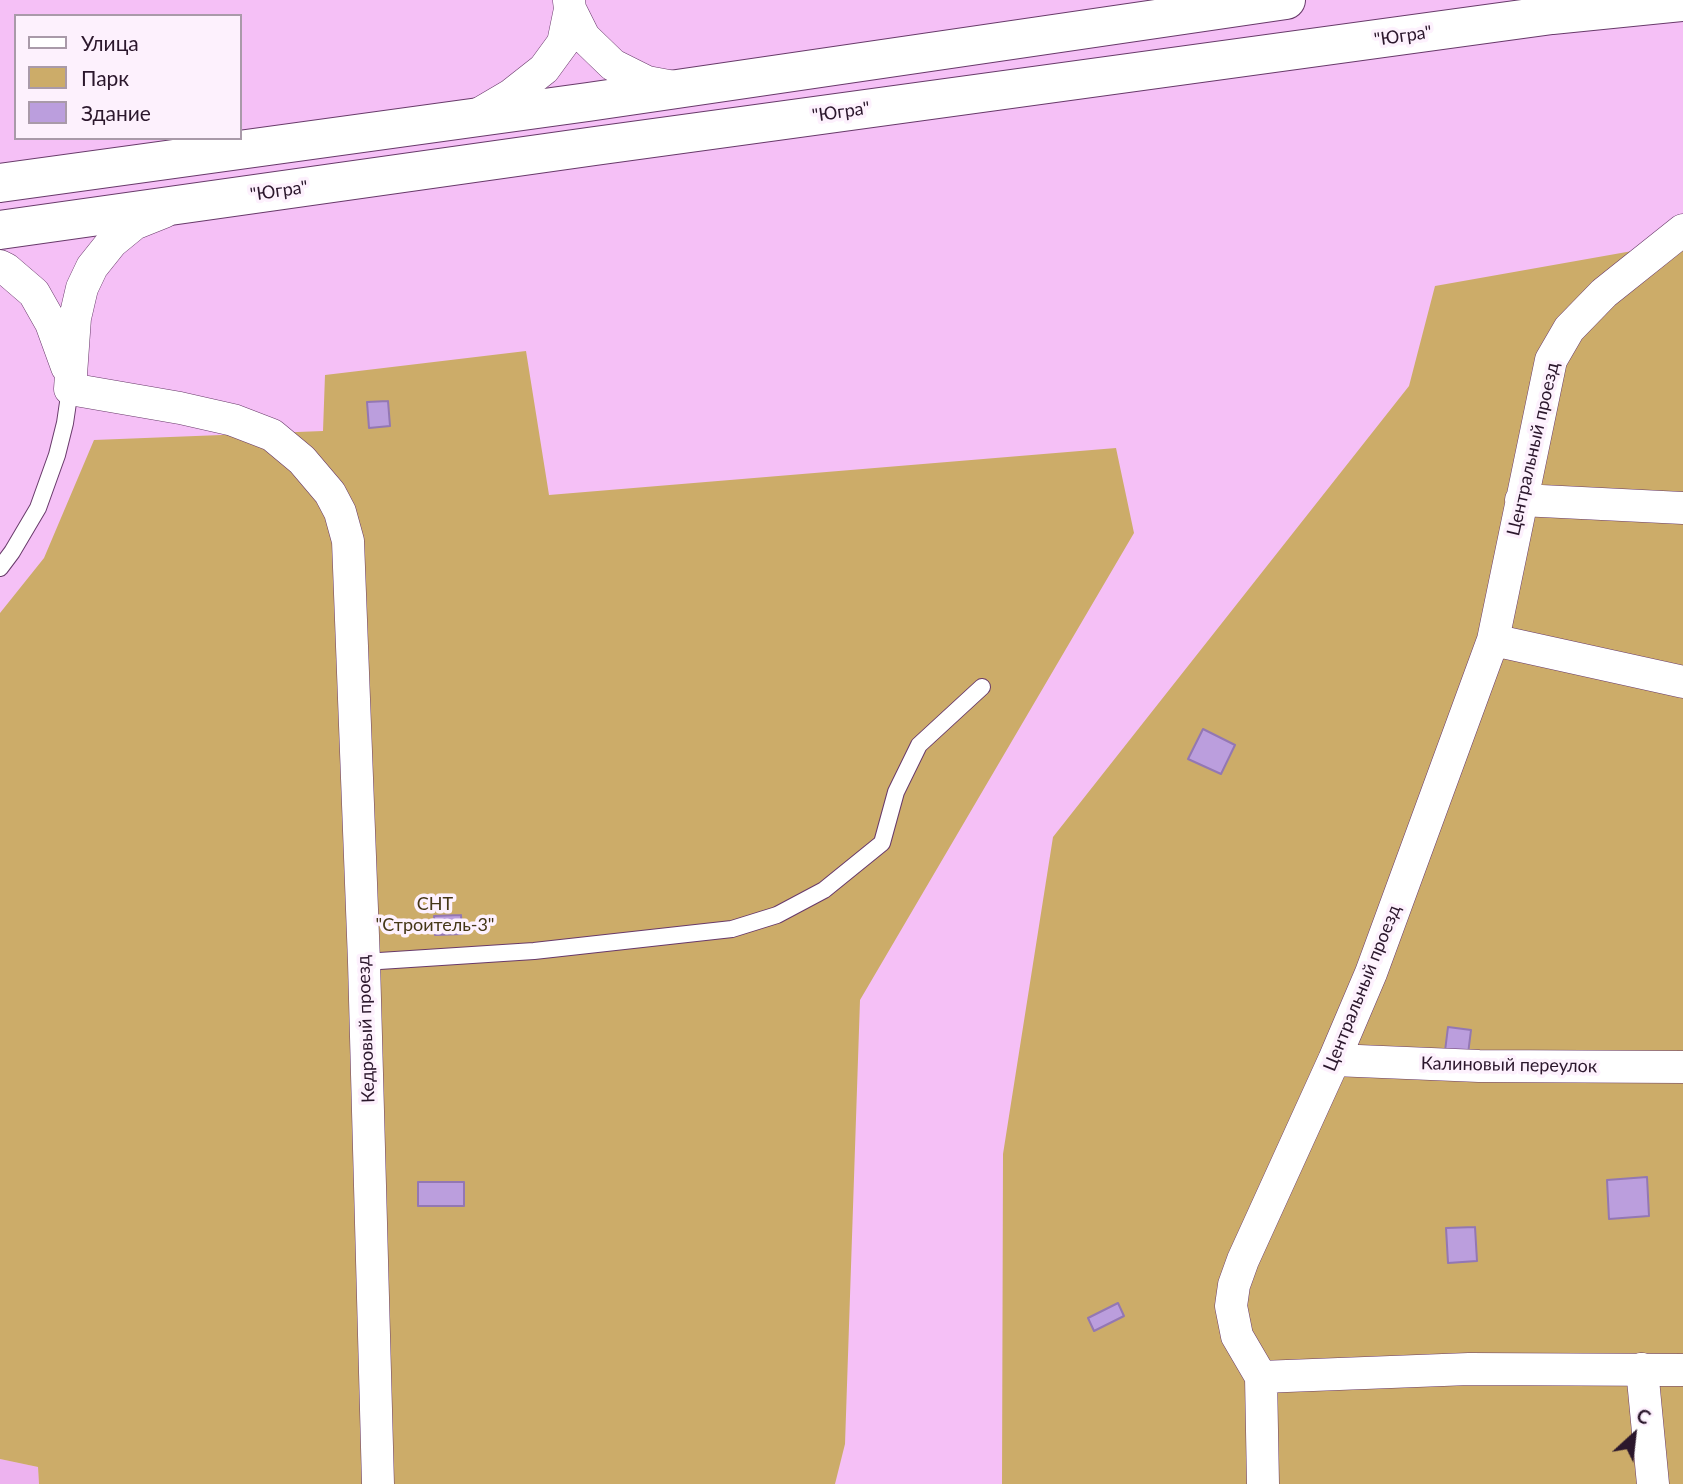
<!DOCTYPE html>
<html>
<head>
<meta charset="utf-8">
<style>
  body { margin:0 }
  #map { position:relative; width:1683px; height:1484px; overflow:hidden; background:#f5c0f6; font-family:Lato,sans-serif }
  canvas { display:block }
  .legend { position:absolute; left:14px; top:14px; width:228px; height:126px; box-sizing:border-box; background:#fdf1fd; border:2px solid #a99aa9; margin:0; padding:9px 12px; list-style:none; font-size:21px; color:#2b172c }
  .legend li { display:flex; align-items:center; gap:14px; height:35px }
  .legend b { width:35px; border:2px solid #a99aa9 }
  .north { position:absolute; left:1599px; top:1400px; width:70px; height:70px; -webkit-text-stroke:5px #fdf1fd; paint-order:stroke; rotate:27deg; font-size:19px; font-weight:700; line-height:28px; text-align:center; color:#2b172c }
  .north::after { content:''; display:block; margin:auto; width:24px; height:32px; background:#2b172c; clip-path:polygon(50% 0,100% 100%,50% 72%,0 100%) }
</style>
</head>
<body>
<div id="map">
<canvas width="1683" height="1484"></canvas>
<ul class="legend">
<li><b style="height:9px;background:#fff"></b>Улица</li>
<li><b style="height:19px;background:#ccac69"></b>Парк</li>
<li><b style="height:19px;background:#bb9edd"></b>Здание</li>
</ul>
<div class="north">С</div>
</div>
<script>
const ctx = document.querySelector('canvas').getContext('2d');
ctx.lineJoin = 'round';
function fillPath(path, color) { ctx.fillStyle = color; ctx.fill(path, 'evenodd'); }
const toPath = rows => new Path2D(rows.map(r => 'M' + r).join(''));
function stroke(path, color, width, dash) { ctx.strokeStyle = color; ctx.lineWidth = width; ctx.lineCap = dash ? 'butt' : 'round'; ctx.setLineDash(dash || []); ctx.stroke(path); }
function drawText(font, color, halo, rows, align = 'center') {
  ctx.font = font + ' Lato,sans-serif'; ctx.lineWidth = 7; ctx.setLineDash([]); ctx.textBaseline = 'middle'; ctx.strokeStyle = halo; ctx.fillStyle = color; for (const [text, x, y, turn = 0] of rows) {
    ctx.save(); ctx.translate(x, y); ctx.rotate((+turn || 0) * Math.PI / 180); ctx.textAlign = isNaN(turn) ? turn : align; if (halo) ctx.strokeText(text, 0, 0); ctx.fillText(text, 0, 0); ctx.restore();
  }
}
const built = toPath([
  [0,1459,38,1467,39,1484,0,1484]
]);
const green = toPath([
  [1683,242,1683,1484,1002,1484,1003,1154,1053,837,1409,386,1435,286],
  [526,351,549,495,1116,448,1134,533,860,1000,845,1444,835,1484,39,1484,38,1467,0,1459,0,613,44,558,94,440,323,431,325,375]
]);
const building = toPath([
  [388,401,390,426,369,428,367,402,388,401],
  [1203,729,1235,745,1221,774,1188,759,1203,729],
  [461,915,462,934,435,935,434,916,461,915],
  [1448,1027,1471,1030,1468,1054,1445,1051,1448,1027],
  [1647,1177,1649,1216,1609,1219,1607,1180,1647,1177],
  [418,1182,464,1182,464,1206,418,1206,418,1182],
  [1475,1227,1477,1261,1448,1263,1446,1228,1475,1227],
  [1118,1303,1124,1316,1094,1331,1088,1318,1118,1303]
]);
const service = toPath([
  [0,568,12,552,38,508,57,455,65,423,70,389],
  [364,962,534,951,732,929,777,915,824,890,882,843,896,792,919,745,982,687]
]);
const minor = toPath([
  [569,1,570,9,584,37,613,65,647,82,674,87],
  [477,115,511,95,544,69,563,43,570,9],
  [164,212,134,224,112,242,92,267,82,288,75,318,70,389,180,408,233,420,272,435,302,460,330,493,340,512,348,541,364,962,378,1484],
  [1683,230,1604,293,1569,329,1551,360,1493,640,1371,973,1334,1060,1243,1260,1234,1285,1231,1306,1237,1336,1261,1377,1469,1369,1683,1370],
  [0,266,6,269,34,293,51,323,67,367],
  [1521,500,1683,508],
  [1493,640,1683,682],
  [1334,1060,1479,1066,1683,1067],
  [1642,1369,1653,1484],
  [1261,1377,1263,1484]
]);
const trunk = toPath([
  [0,183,588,102,1286,0],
  [0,230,595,146,1552,15,1683,2]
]);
const streetNames = [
  ["\"Югра\"",1403,36,-8],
  ["\"Югра\"",841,112,-8],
  ["\"Югра\"",279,191,-8],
  ["Центральный проезд",1533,449,-77],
  ["Центральный проезд",1362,988,-68],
  ["Кедровый проезд",366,1029,-92],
  ["Калиновый переулок",1509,1065,1]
];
const parkNames = [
  ["СНТ",435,904],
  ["\"Строитель-3\"",435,925]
];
fillPath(built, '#edb3ef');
fillPath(green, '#ccac69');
fillPath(building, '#bb9edd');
stroke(building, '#9377b3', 2);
stroke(service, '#683a6a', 18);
stroke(minor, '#683a6a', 33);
stroke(trunk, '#683a6a', 40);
stroke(service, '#fff', 16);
stroke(minor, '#fff', 32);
stroke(trunk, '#fff', 38);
drawText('18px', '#2b172c', '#fdf1fd', streetNames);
drawText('18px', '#443616', '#fdf1fd', parkNames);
</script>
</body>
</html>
